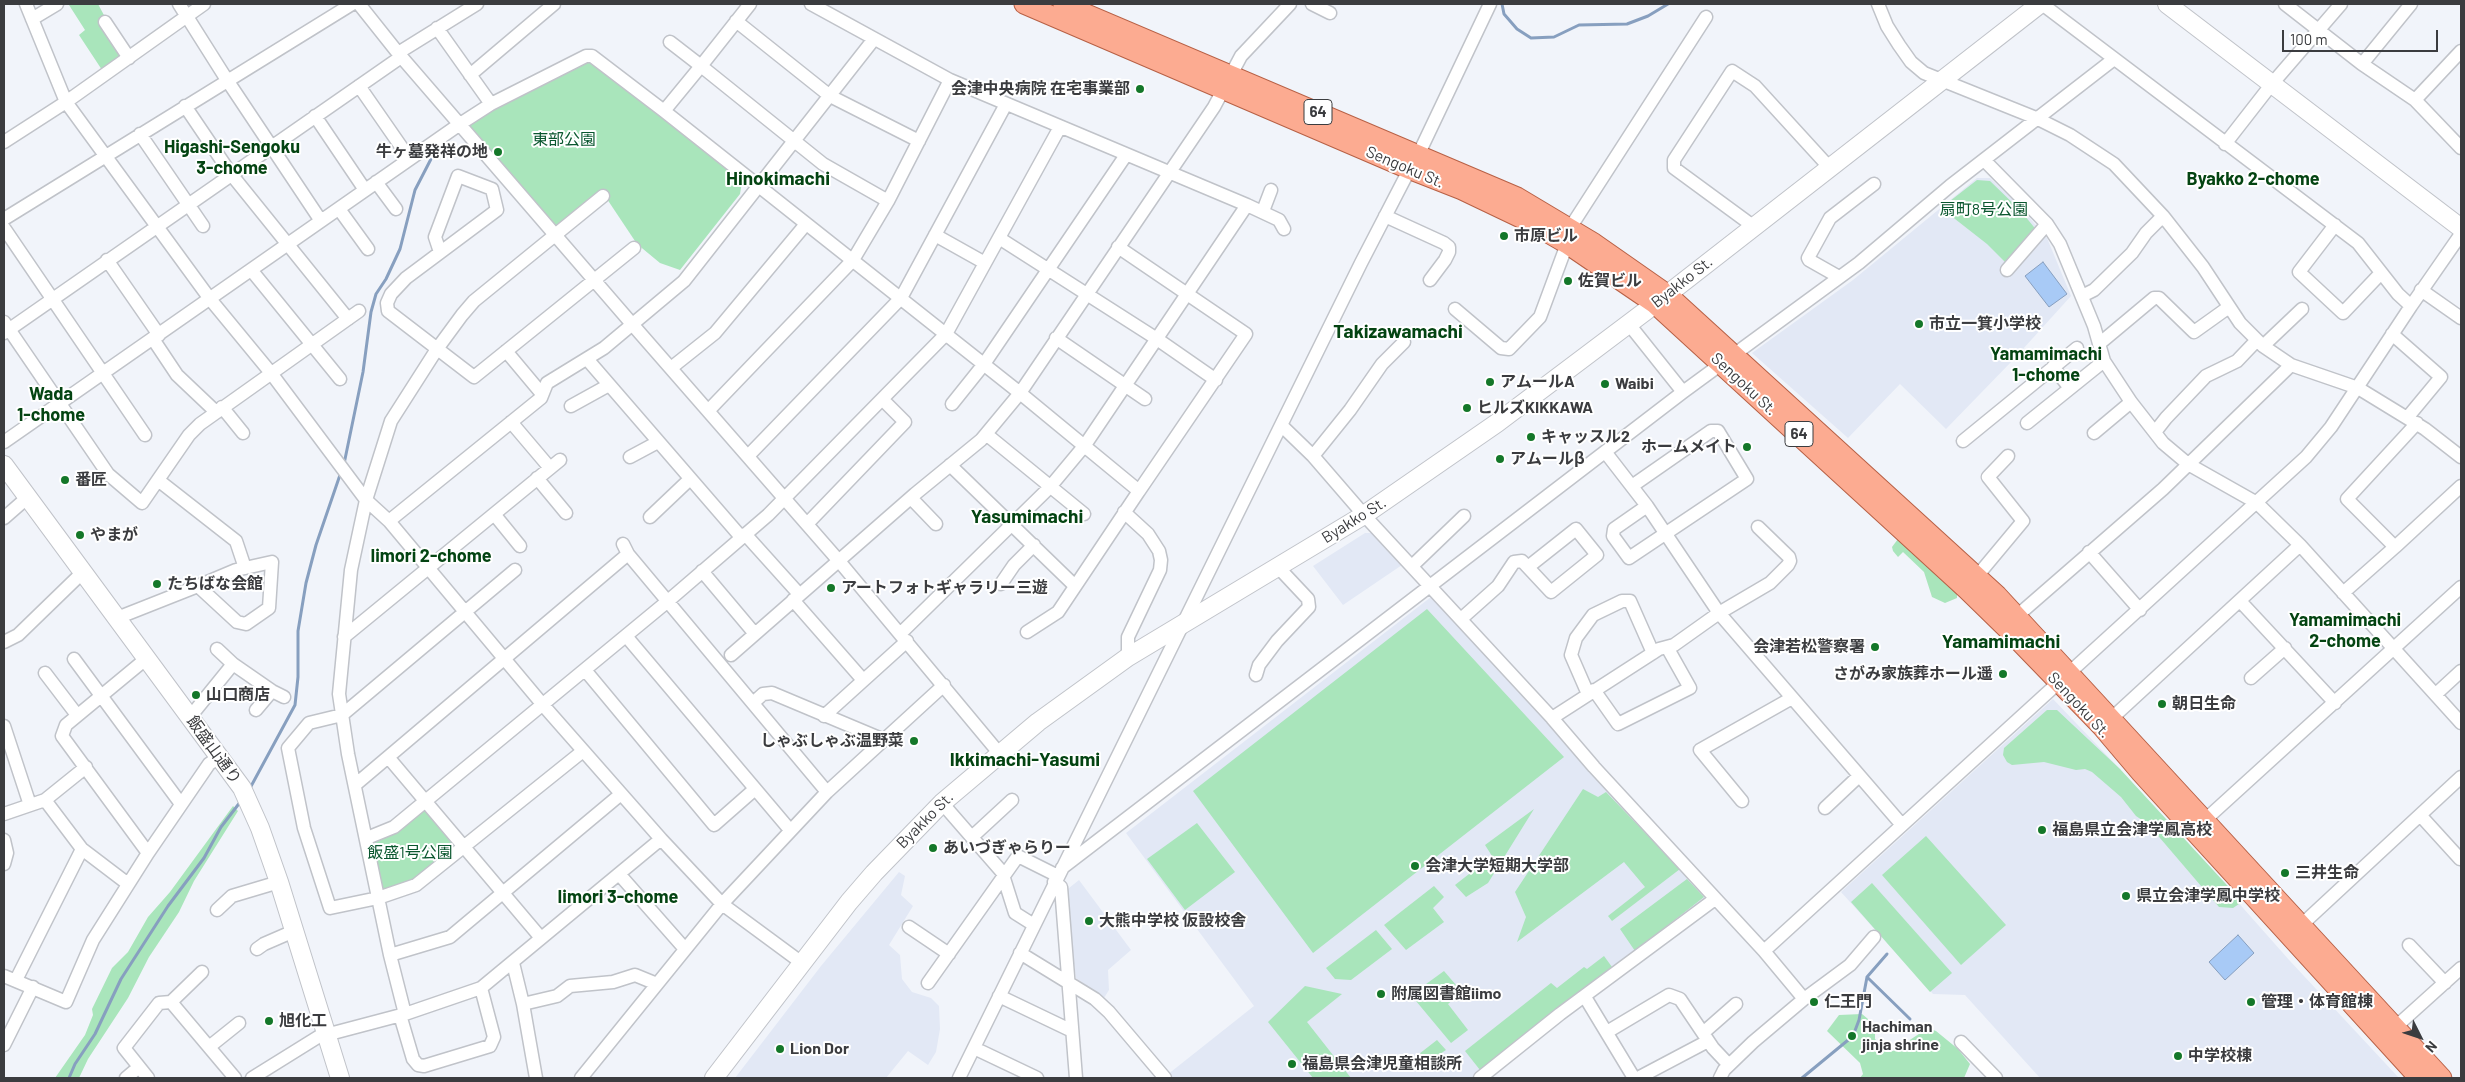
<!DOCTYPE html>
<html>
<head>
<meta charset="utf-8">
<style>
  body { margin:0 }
  #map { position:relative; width:2465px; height:1082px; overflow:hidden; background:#f1f4fa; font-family:Barlow,sans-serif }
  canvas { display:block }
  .frame { position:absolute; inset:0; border:5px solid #3b3c3f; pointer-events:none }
  .north { position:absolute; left:2395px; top:1012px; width:50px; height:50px; -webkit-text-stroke:4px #fff; paint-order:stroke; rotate:131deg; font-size:14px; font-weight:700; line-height:20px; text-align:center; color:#3b3c3f }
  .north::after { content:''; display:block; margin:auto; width:18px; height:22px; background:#3b3c3f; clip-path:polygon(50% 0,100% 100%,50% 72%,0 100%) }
  .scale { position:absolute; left:2282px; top:30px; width:156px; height:22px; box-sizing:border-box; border:2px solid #3b3c3f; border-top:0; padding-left:6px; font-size:15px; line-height:18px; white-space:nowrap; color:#3b3c3f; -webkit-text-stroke:4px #fff; paint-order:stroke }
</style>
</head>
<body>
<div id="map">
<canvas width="2465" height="1082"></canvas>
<div class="frame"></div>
<div class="north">N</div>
<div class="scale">100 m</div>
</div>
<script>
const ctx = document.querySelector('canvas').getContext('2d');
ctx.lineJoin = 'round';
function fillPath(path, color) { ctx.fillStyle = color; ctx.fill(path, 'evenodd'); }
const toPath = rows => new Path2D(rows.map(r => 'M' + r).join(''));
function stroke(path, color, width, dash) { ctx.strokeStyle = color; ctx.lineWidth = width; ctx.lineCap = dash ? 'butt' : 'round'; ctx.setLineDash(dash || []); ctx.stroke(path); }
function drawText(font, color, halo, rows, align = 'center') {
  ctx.font = font + ' Barlow,"Noto Sans JP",sans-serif'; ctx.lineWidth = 4; ctx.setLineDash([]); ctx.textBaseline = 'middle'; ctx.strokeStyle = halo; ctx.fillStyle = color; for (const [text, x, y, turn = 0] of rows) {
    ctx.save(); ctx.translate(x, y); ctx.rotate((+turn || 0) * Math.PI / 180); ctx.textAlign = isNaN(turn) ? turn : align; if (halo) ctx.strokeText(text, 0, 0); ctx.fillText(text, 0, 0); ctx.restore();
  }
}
const built = toPath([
  [1977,178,1990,178,2020,207,2047,238,2071,296,2013,360,1946,429,1900,384,1848,438,1752,353,1853,280],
  [1365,533,1372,533,1402,565,1343,605,1313,566],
  [1431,597,1710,898,1475,1078,1169,1078,1167,1075,1254,1006,1126,833],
  [2053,699,2120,769,2290,961,2399,1078,2040,1078,1965,995,1933,994,1841,892],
  [899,872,905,876,901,895,913,906,889,945,900,955,902,979,912,992,931,998,939,1006,940,1029,936,1052,928,1065,908,1051,886,1078,735,1078,821,966],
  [1079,880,1131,950,1108,970,1109,990,1104,998,1076,978,1064,892]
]);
const green = toPath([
  [98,4,127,58,104,73,79,35,85,30,69,5],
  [588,57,617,78,742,182,740,194,680,270,660,263,637,244,603,193,555,232,462,124],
  [1977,180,1990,181,2020,210,2038,232,2009,266,1987,244,1941,208],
  [1898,539,1957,594,1957,598,1945,603,1932,597,1924,572,1903,552,1898,557,1893,551,1892,547],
  [1427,609,1564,757,1313,953,1193,791],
  [2047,710,2057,710,2120,769,2237,896,2239,904,2233,908,2219,907,2148,824,2136,816,2121,797,2092,772,2085,769,2076,770,2044,762,2012,765,2007,762,2003,755,2004,748],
  [1583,789,1598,797,1606,792,1680,869,1612,921,1608,916,1645,887,1624,862,1517,942,1526,917,1515,892],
  [233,806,238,811,194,881,179,912,149,957,128,998,88,1059,79,1078,55,1078,85,1035,93,1015,92,1009,112,968,128,952,148,917,170,892],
  [424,806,459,847,421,880,381,895,370,840],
  [1534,809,1488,883,1466,897,1455,885,1492,856,1485,845],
  [1197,823,1235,872,1185,910,1147,859],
  [1926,836,2006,925,1961,965,1882,875],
  [1687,879,1704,897,1635,951,1620,929],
  [1872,883,1952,973,1930,992,1851,902],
  [1434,886,1444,897,1433,908,1444,922,1406,950,1384,925],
  [1376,930,1392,949,1351,980,1335,979,1326,968],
  [1604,956,1612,967,1480,1070,1465,1051,1551,983,1557,988,1584,967,1587,969],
  [1444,971,1462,992,1448,1004,1468,1030,1451,1043,1411,995],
  [1305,986,1342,994,1307,1022,1351,1078,1313,1078,1268,1022],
  [1862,1014,1868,1019,1869,1027,1875,1034,1875,1039,1887,1051,1893,1051,1928,1028,1936,1031,1958,1049,1970,1064,1964,1078,1860,1078,1863,1074,1860,1063,1827,1031,1839,1015],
  [1437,1040,1446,1050,1426,1063,1419,1054]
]);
const water = toPath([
  [2043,262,2067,294,2049,307,2025,276,2043,262],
  [2238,935,2254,953,2225,980,2209,962,2238,935]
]);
const stream = toPath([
  [1502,4,1504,14,1517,29,1531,38,1554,37,1579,25,1627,24,1648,16,1668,4],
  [344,464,363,372,371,312,376,294,386,279,400,249,415,190,431,159],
  [249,790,295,705,298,677,298,631,306,583,316,545,341,472],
  [1867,977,1910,1019],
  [69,1078,75,1064,95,1034,121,979,168,906,204,858,221,827,241,801],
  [1802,1078,1853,1036,1859,1020,1867,977,1887,954]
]);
const street = toPath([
  [26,4,66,102,210,299,271,373,366,500,389,521,543,705,661,839,481,988,405,1014,318,1037,252,1078],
  [179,4,227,80,321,221],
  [359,4,398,53,632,324,839,561,999,753],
  [750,4,701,66,823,164,888,201],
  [811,4,950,80,1247,205,1085,445,1050,487,901,633],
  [1312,4,1330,13],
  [1878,4,1887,26,1899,45,1911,62,1924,73,2036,118,2070,135,2114,164,2163,216,2203,267,2240,323,2263,346,2291,365,2358,388,2425,429,2461,457],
  [2042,4,2358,243,2398,294,2411,306],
  [2285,4,2362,64,2411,4],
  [32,19,57,4],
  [736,21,830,96,919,141],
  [105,22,129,58],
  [437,28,491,104],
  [398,53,477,4],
  [2362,64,2415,100,2461,148],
  [470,75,554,4],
  [359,86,409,158],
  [2415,100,2461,51],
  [185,106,231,174,348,319],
  [664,111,701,66,670,42],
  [315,116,365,190],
  [140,134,203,226],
  [4,142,66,102,204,4],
  [2225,144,2271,85,2341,4],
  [1984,160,2047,224,2060,244,2094,326,2104,361,2027,423],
  [376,182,396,209],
  [1247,205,1279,220,1284,229],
  [339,209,368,249],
  [1263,211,1271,190],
  [1385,216,1444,243,1449,247,1449,252,1445,260,1430,280],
  [4,219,352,4],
  [2335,225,2299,272,2343,313,2381,273],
  [1753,226,1674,168,1674,160,1732,71,1755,86,1829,167],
  [4,228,145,435],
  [1570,228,1706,17],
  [935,235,985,263],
  [999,238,1157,339,1216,380],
  [440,252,435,237,458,176,492,189,497,210,406,278,391,294,387,303,388,311,474,377,634,248],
  [107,260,159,335],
  [2007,270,2047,224],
  [252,271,340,379],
  [1839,277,1809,260,1808,258,1830,218,1874,184],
  [2421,290,2461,318],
  [2082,296,2094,290,2132,253,2146,233,2163,216],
  [1455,309,1501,348,1509,349,1540,317,1567,244],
  [4,322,108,474,142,503,189,435,200,424,359,311],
  [1628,323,1683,392],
  [4,333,401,57],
  [2392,334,2441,377,2407,418],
  [1056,338,1145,399],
  [153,339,177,375,215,411],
  [2099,344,2154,298,2159,298,2194,332,2229,307],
  [2263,346,2302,309],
  [506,351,542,394],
  [587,359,741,537],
  [2104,361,2131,402,2163,443,2188,464,2257,503,2300,545,2461,723],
  [2053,367,2070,388],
  [671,368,715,333,806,224],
  [952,404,984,364,1126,155],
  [571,406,609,385],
  [222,407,243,433],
  [708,411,853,260,888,201,950,80],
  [511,422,550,468],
  [1282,426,1313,456,1364,515,1552,718,1594,767,1764,951,1804,999,1753,1042,1724,1070,1720,1078],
  [2155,432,2166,418,2206,376,2237,361,2257,340],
  [2094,433,2131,402],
  [986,434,1084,514],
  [1963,441,2077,348],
  [4,442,460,124,491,104,586,56,592,56,664,111,1020,393,1139,491,1246,334,1118,247],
  [1606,453,1647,506,1719,613,1902,825],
  [748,456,901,298,1006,104],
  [1313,456,1350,410,1382,364,1404,342],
  [630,457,658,442],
  [950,465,1075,586],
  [537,478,566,513],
  [158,480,236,541,245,568],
  [1632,486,1711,431,1718,431,1747,479,1629,558,1613,536,1614,529,1647,506],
  [911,498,936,524],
  [1124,512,1148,534,1159,551,1161,560,1160,570,1128,637,1128,657],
  [494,514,520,546],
  [650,517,690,479],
  [4,518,28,497],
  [389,521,541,398,547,383,604,348,684,281,874,39],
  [807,524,905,422,882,399],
  [745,534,799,594],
  [623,544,628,554,827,792],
  [2395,547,2461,486],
  [2089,552,2140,610],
  [1412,566,1464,516],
  [515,570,342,715,309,723,288,748,304,828,330,908,378,898,416,885,583,751],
  [702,571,755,634],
  [1978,575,2023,521,1988,477,2008,456],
  [1001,584,1014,565,1034,545],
  [2343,593,2395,547,2347,499,2417,423],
  [793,600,863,680],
  [2240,601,2335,703],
  [2017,616,2163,489,2291,365],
  [117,618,198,586,236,570,272,562,269,608,246,624,237,622,198,586],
  [1461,619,1498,586,1514,562,1522,561,1551,592,1597,555,1576,529,1528,567],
  [1027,632,1058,612,1139,491],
  [626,636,790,830],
  [344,637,560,460],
  [4,642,18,635,83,572],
  [217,649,233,664,272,691,284,697],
  [731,655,915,494,981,440,1020,393,1214,107,1241,56,1290,4],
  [147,658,66,725,62,736,148,853],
  [74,659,181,804],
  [585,670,714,825,755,789],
  [45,673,77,715],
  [1256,675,1259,665,1277,641,1309,607,1308,599,1277,566],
  [2251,678,2285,648],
  [1594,690,1618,724,1690,688,1667,647],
  [1588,694,1571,655,1576,638,1593,615,1622,601,1630,601,1653,653],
  [2436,694,2461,671],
  [753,703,763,694,772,693,884,740],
  [256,710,272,691],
  [824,716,907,641],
  [190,717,233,664],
  [1552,718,1659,649,1674,645,1719,613,1770,583,1788,565,1790,561,1789,557,1758,527],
  [2112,718,2300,545],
  [4,726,30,805],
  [388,757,541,938],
  [355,785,628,554],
  [45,800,82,849,128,884],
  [1742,801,1700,750,1792,698],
  [942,803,1002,872,1015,913,1034,925],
  [1825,808,1859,776],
  [4,814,45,800,86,767],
  [2420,815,2460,859],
  [2205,820,2461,587],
  [973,836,1012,800],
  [367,838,394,827,668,601,768,515,946,334,1060,127],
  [661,839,722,904,802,963],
  [4,840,7,853,4,864],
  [1062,868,1683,392,1859,263,1950,186,2114,59],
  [619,874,685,949],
  [1054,882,1061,887,1076,1078],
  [217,910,232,896,279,882],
  [909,927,949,954],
  [2296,930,2461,777],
  [2409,945,2445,983],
  [257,949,264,944,294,931],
  [1764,951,2306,457,2331,427,2411,306,2461,234],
  [1020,953,1095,999,1109,1012,1165,1078],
  [390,955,450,937,621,794],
  [513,963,523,1004,536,1078],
  [4,976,66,1002,93,940,148,853,209,764,219,757],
  [16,980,82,849],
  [928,983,1018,856,1058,876],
  [999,996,1068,1029],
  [1585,997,1634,1078],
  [1804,999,1850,965,1874,937],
  [171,1002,202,972],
  [523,1004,557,996,570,986,613,982,635,975,657,984],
  [405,1014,390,955,348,754,339,694,351,570,366,500,391,421,437,349,462,315,474,301,603,196],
  [400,1015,413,1059,418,1065,424,1066,490,1046,494,1037,481,988],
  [1607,1032,1669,995,1680,999,1713,1048,1729,1065],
  [2390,1032,2461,968],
  [1703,1033,1736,1004],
  [1961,1042,1996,1078],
  [4,1045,33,987],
  [209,1047,239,1023],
  [974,1048,1037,1078],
  [126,1078,139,1067],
  [148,1078,124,1048,159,1003,171,1002,235,1078],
  [581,1078,722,904,827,792,944,685],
  [959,1078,1361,263,1405,178,1411,170,1490,4],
  [1480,1078,1560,1014,1715,899],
  [1638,1078,1708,1041]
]);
const secondary = toPath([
  [2167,4,2461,228],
  [4,465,242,788,260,828,279,882,340,1078],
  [714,1078,849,902,874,873,942,803,1038,722,1128,657,1364,515,1497,423,1655,304,2040,4]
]);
const primary = toPath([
  [1024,4,1411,170,1462,190,1529,222,1567,244,1655,304,1966,589,2006,628,2102,727,2141,773,2419,1078],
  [1063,4,1517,197,1594,243,1667,294,1997,595,2442,1078]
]);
const markers = [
  [1140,89,5,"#147729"],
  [498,152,5,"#147729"],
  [1504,236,5,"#147729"],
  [1568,281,5,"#147729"],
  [1919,324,5,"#147729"],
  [1490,382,5,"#147729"],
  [1605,384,5,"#147729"],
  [1467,408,5,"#147729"],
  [1531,437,5,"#147729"],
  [1747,447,5,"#147729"],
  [1500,459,5,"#147729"],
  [65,480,5,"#147729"],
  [80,535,5,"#147729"],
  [157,584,5,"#147729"],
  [831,588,5,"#147729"],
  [1875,647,5,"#147729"],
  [2003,674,5,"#147729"],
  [196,695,5,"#147729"],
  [2162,704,5,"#147729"],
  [914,741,5,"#147729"],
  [2042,830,5,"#147729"],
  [933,848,5,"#147729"],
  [1415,866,5,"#147729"],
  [2285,873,5,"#147729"],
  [2126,896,5,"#147729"],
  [1089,921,5,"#147729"],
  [1381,994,5,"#147729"],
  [1814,1002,5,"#147729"],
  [2251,1002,5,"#147729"],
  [269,1021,5,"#147729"],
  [1852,1036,5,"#147729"],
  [780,1049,5,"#147729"],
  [2178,1056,5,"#147729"],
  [1292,1064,5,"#147729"]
];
const shields = [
  [1318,112,28],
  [1799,434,28]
];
const shieldNames = [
  ["64",1318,112],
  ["64",1799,434]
];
const poiNames = [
  ["会津中央病院 在宅事業部",1130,89,"right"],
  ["牛ヶ墓発祥の地",488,152,"right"],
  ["市原ビル",1514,236],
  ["佐賀ビル",1578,281],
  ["市立一箕小学校",1929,324],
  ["アムールA",1500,382],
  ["Waibi",1615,384],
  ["ヒルズKIKKAWA",1477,408],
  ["キャッスル2",1541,437],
  ["ホームメイト",1737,447,"right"],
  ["アムールβ",1510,459],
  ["番匠",75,480],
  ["やまが",90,535],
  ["たちばな会館",167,584],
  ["アートフォトギャラリー三遊",841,588],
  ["会津若松警察署",1865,647,"right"],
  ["さがみ家族葬ホール遥",1993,674,"right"],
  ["山口商店",206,695],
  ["朝日生命",2172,704],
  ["しゃぶしゃぶ温野菜",904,741,"right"],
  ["福島県立会津学鳳高校",2052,830],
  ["あいづぎゃらりー",943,848],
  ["会津大学短期大学部",1425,866],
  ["三井生命",2295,873],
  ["県立会津学鳳中学校",2136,896],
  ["大熊中学校 仮設校舎",1099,921],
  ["附属図書館iimo",1391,994],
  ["仁王門",1824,1002],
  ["管理・体育館棟",2261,1002],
  ["旭化工",279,1021],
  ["Hachiman",1862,1027],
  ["jinja shrine",1862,1045],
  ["Lion Dor",790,1049],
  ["中学校棟",2188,1056],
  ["福島県会津児童相談所",1302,1064]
];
const parkNames = [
  ["東部公園",564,140],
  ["扇町8号公園",1984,210],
  ["飯盛1号公園",410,853]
];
const streetNames = [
  ["Sengoku St.",1405,167,23],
  ["Byakko St.",1682,282,-38],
  ["Sengoku St.",1744,384,43],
  ["Byakko St.",1354,520,-32],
  ["Sengoku St.",2079,705,47],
  ["飯盛山通り",214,750,54],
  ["Byakko St.",925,820,-45]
];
const neighbourhoodNames = [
  ["Higashi-Sengoku",232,147],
  ["3-chome",232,168],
  ["Byakko 2-chome",2253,179],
  ["Yamamimachi",2046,354],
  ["1-chome",2046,375],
  ["Wada",51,394],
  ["1-chome",51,415],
  ["Iimori 2-chome",431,556],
  ["Yamamimachi",2345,620],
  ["2-chome",2345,641],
  ["Iimori 3-chome",618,897]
];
const quarterNames = [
  ["Hinokimachi",778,179],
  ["Takizawamachi",1398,332],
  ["Yasumimachi",1027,517],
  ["Yamamimachi",2001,642],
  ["Ikkimachi-Yasumi",1025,760]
];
fillPath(built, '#e2e8f5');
fillPath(green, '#a9e5bb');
fillPath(water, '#a8caf6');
stroke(water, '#879fbf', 1);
stroke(stream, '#879fbf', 3);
stroke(street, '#c0c3c9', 15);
stroke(secondary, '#c0c3c9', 20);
stroke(primary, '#b76045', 21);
stroke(street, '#fff', 12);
stroke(secondary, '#fff', 18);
stroke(primary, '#fcab91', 19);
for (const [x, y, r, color] of markers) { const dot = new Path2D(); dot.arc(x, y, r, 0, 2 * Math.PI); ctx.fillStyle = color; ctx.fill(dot); stroke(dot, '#fff', 2); }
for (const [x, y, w] of shields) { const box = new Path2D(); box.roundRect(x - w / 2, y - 12.5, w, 25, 4); ctx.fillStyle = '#fff'; ctx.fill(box); stroke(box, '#3b3c3f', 1); }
drawText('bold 15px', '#3b3c3f', null, shieldNames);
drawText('bold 16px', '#3b3c3f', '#fff', poiNames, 'left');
drawText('16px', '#0a572f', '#fff', parkNames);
drawText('16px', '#3b3c3f', '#fff', streetNames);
drawText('bold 18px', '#044412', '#fff', neighbourhoodNames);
drawText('bold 19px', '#044412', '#fff', quarterNames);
</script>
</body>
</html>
